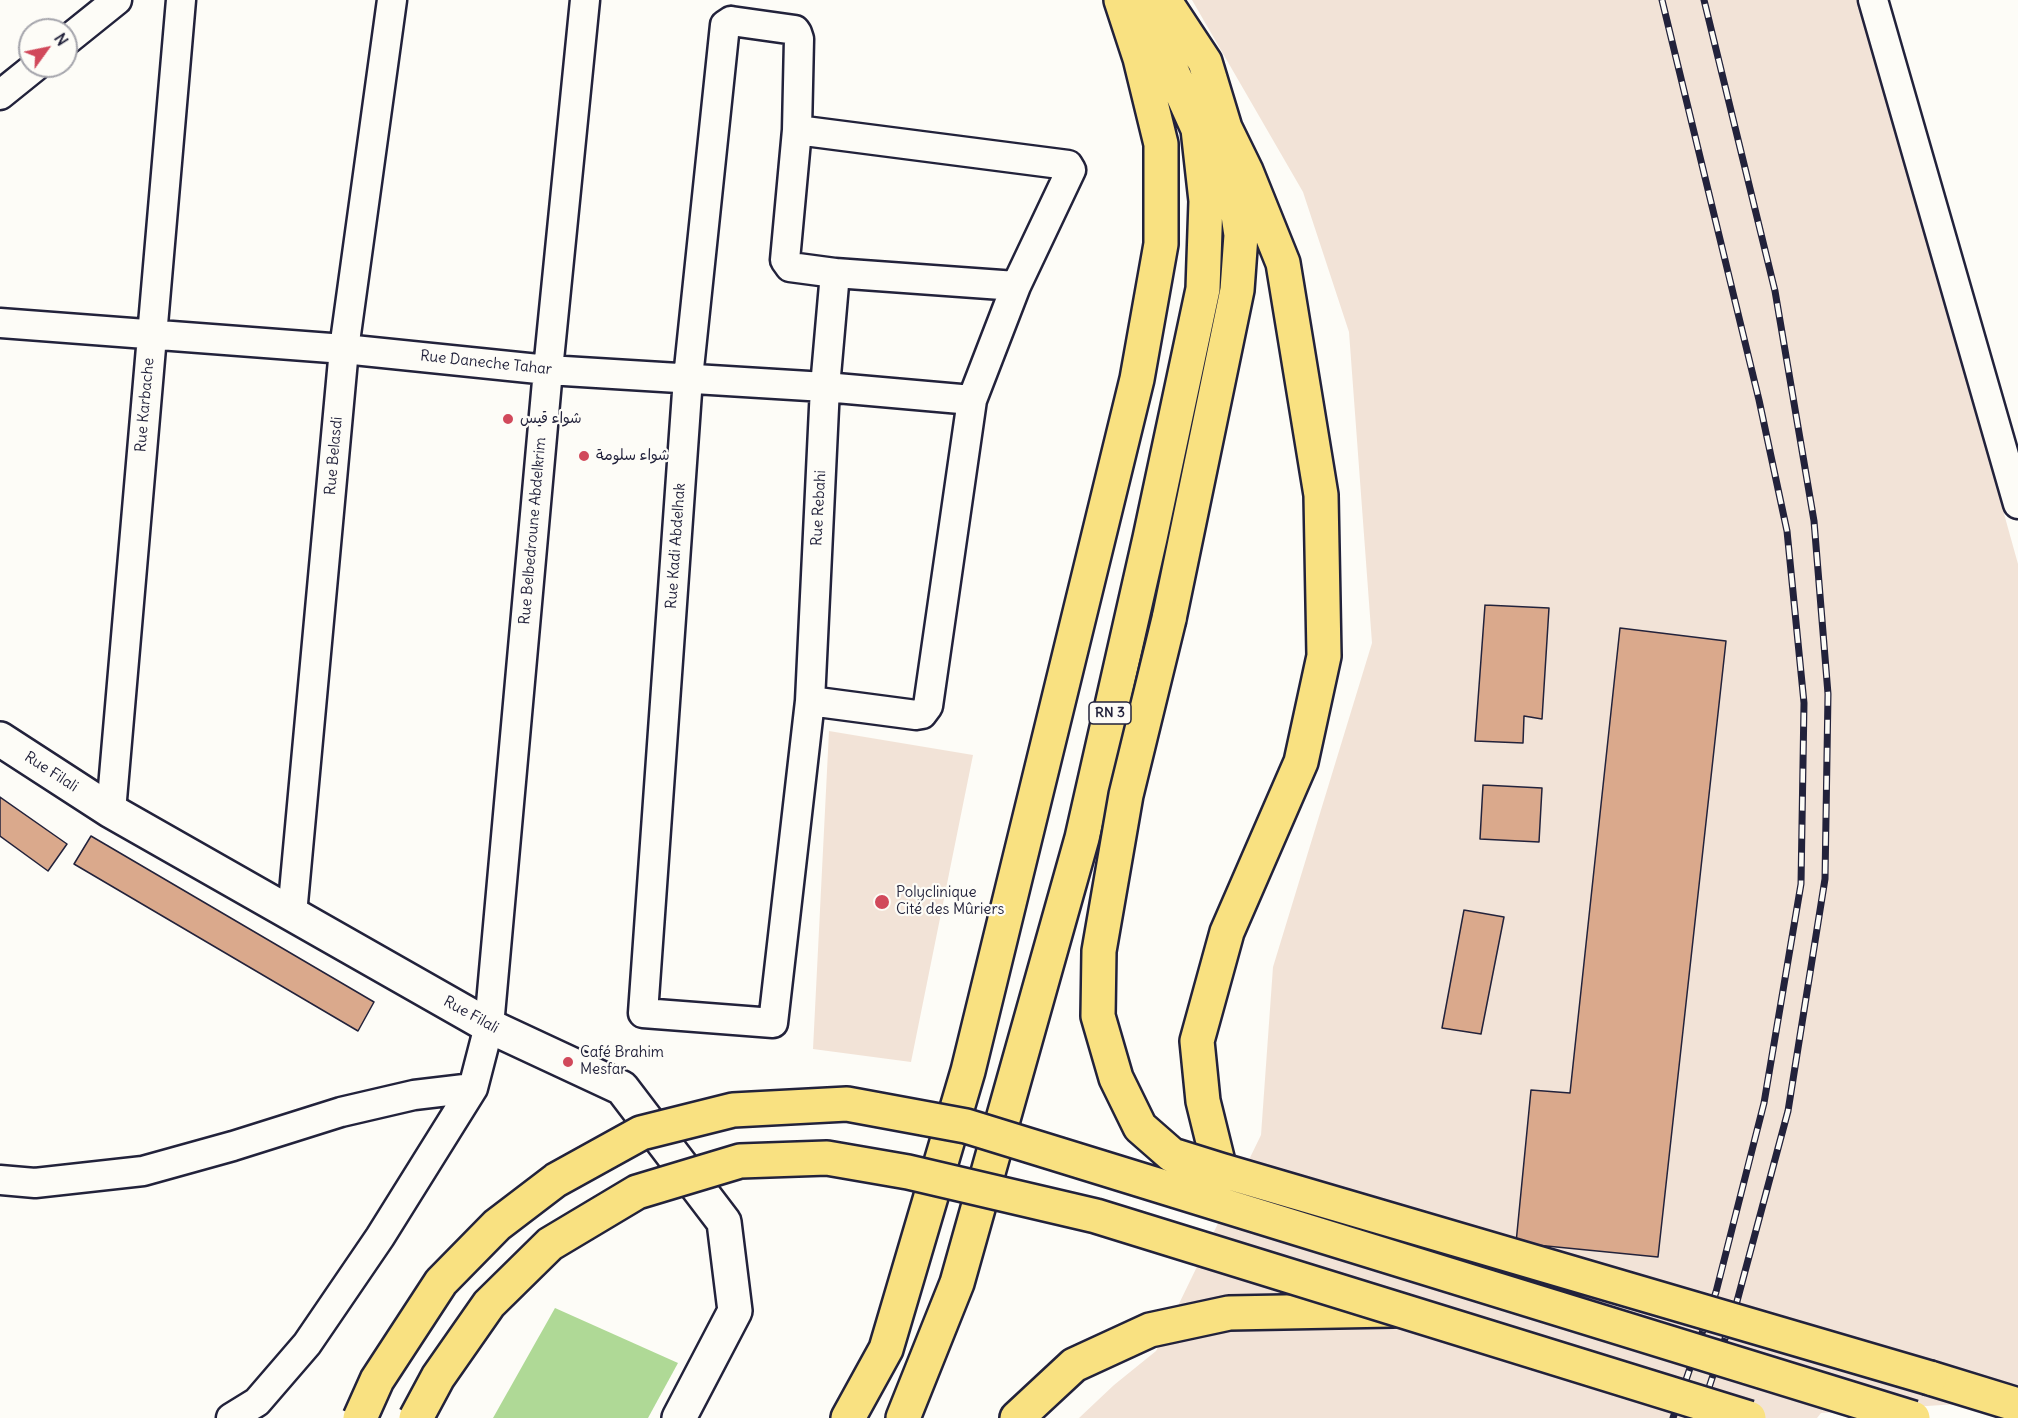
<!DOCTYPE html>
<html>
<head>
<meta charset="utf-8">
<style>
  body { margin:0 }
  #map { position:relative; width:2018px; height:1418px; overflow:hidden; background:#fdfcf7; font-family:Delius,sans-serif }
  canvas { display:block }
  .north { position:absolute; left:18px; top:18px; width:60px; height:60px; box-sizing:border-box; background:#fdfcf7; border:2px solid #a5a5ac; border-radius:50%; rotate:57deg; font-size:16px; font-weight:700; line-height:24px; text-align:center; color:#22223b }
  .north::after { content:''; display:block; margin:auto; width:21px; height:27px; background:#d1495b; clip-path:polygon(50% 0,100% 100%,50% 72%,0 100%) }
</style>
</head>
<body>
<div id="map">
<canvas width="2018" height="1418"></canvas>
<div class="north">N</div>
</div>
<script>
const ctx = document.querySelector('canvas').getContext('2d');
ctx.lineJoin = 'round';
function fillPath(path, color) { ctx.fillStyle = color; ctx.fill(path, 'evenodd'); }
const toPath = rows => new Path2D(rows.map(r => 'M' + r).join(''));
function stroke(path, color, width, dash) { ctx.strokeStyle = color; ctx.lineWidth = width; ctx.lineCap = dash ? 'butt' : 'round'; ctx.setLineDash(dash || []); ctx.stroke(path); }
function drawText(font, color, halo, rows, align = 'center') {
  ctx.font = font + ' Delius,"Playpen Sans Arabic",sans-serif'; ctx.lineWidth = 4.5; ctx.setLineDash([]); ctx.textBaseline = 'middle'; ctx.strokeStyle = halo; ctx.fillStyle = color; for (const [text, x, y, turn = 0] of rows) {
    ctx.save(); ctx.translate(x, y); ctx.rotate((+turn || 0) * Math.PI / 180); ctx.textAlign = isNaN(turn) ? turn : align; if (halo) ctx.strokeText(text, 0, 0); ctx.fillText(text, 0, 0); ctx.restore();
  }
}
const built = toPath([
  [1192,0,1861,0,2018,564,2018,1400,1821,1413,1817,1418,1079,1418,1114,1385,1156,1351,1261,1135,1273,967,1372,643,1349,332,1303,192],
  [829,731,973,755,911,1062,813,1049]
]);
const green = toPath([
  [555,1308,678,1363,648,1418,493,1418]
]);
const building = toPath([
  [1485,605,1549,608,1542,719,1524,716,1523,743,1475,741,1485,605],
  [1620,628,1726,641,1658,1257,1516,1243,1531,1090,1570,1093,1620,628],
  [1483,785,1542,788,1539,842,1480,839,1483,785],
  [0,797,67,844,48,871,0,836,0,797],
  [91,836,374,1002,358,1031,74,864,91,836],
  [1464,910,1504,917,1481,1034,1442,1028,1464,910]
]);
const street = toPath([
  [1873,0,2018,504],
  [731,21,795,30,797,33,799,39,797,130,785,260,790,267,835,273,825,387,810,701,773,1023,643,1013,688,378,725,25,731,21],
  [66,41,117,0],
  [0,95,36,66],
  [797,130,1068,165,1071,170,1016,286,972,400,928,706,922,714,916,715,810,701],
  [835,273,1016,286],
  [0,323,344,349,548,370,825,387,972,400],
  [111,811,181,0],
  [292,914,344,349,392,0],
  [0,1180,35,1183,143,1171,233,1146,341,1112,414,1095,473,1088],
  [231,1418,257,1402,307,1344,380,1237,473,1088,489,1026,548,370,585,0]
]);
const secondary = toPath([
  [0,739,111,811,489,1026,622,1088,724,1222,735,1311,679,1418]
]);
const primary = toPath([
  [1164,0,1205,62,1225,128,1241,235,1237,290,1169,619],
  [1220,1170,1203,1101,1197,1041,1227,932,1301,762,1324,656,1321,495,1283,263,1246,171,1225,128],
  [1930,1378,2018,1405],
  [848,1418,886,1349,968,1071,1137,379,1161,244,1161,144,1140,58,1121,0],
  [903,1418,957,1283,1082,838,1150,538,1203,289,1206,201,1198,129,1140,0],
  [1017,1418,1074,1365,1150,1330,1229,1313,1393,1310]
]);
const rail = toPath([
  [1662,0,1759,400,1787,531,1804,703,1801,884,1764,1103,1716,1292,1673,1418],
  [1699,1418,1736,1305,1788,1111,1825,879,1828,694,1814,521,1775,291,1704,0]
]);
const primaryBridge = toPath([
  [1169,619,1126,795,1099,951,1098,1016,1116,1078,1140,1127,1172,1155,1220,1170,1930,1378],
  [360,1418,377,1380,441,1282,497,1225,556,1180,641,1133,733,1110,847,1104,966,1126,1913,1418],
  [416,1418,438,1377,489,1304,550,1244,637,1192,740,1161,827,1158,908,1172,1096,1216,1749,1418]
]);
const markers = [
  [508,419,6,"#d1495b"],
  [584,456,6,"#d1495b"],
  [882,902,8,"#d1495b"],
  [568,1062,6,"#d1495b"]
];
const shields = [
  [1110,713,42]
];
const shieldNames = [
  ["RN 3",1110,713]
];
const streetNames = [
  ["Rue Daneche Tahar",486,363,6],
  ["Rue Karbache",145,405,-85],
  ["Rue Belasdi",334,456,-85],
  ["Rue Rebahi",819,508,-87],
  ["Rue Belbedroune Abdelkrim",533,531,-85],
  ["Rue Kadi Abdelhak",676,546,-86],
  ["Rue Filali",51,772,33],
  ["Rue Filali",471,1015,29]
];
const poiNames = [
  ["شواء قيس",520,419],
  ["شواء سلومة",596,456],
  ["Polyclinique",896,893],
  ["Cité des Mûriers",896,910],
  ["Café Brahim",580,1053],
  ["Mesfar",580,1070]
];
fillPath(built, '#f2e3d7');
fillPath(green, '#afd996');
fillPath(building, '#daa98c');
stroke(building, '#22223b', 1.5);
stroke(street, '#22223b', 33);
stroke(secondary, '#22223b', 38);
stroke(primary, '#22223b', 38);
stroke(street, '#fdfcf7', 28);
stroke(secondary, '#fdfcf7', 33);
stroke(primary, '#f9e181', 33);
stroke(rail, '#22223b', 7);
stroke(rail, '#fdfcf7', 4.5, [14]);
stroke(primaryBridge, '#22223b', 38, []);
stroke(primaryBridge, '#f9e181', 33);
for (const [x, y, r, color] of markers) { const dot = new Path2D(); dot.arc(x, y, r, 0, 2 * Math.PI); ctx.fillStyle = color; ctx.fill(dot); stroke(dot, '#fdfcf7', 2); }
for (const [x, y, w] of shields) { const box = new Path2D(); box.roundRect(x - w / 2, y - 11, w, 22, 4.5); ctx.fillStyle = '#fdfcf7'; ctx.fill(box); stroke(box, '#22223b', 1.5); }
drawText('bold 14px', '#22223b', null, shieldNames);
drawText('15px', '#22223b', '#fdfcf7', streetNames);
drawText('15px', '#22223b', '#fdfcf7', poiNames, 'left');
</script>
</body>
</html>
